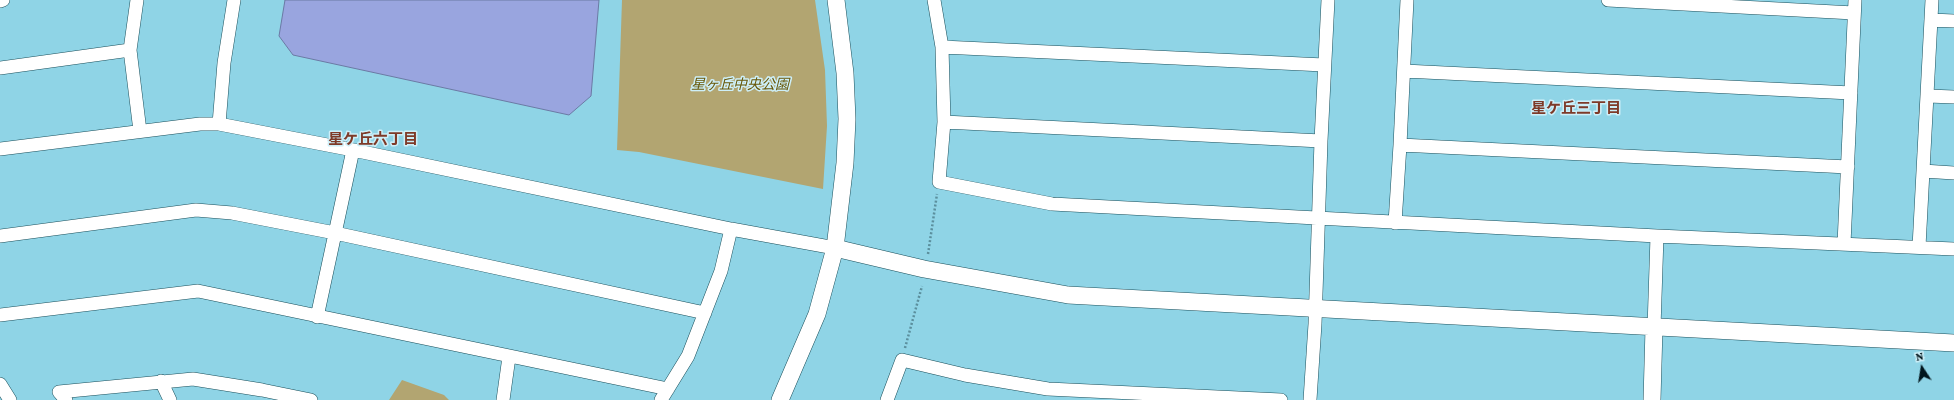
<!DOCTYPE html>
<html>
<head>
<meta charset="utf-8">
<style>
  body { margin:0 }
  #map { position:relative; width:1954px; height:400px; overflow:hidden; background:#8fd4e6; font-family:"Crimson Pro",serif }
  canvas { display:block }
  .north { position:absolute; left:1902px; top:348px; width:40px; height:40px; -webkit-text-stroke:3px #ceeff8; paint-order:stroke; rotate:348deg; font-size:11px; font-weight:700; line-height:16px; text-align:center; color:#00151c }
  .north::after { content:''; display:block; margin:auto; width:14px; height:18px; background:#00151c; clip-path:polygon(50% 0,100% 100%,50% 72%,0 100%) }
</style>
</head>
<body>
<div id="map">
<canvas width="1954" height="400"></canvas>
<div class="north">N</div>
</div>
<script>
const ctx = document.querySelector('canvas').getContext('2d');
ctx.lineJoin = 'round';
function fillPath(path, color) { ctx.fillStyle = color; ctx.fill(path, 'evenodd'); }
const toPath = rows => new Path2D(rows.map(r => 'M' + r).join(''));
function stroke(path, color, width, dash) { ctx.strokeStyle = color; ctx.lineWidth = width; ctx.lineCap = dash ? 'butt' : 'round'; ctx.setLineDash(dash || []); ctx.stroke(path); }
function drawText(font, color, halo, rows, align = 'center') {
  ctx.font = font + ' "Crimson Pro","Noto Sans JP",serif'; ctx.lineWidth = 3; ctx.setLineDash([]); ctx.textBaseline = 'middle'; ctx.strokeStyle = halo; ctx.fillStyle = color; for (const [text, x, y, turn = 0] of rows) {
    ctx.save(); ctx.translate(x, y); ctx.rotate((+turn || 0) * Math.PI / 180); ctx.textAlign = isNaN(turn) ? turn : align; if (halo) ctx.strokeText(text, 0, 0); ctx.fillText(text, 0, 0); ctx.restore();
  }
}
const green = toPath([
  [622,0,815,0,825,70,827,126,823,189,639,152,617,150],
  [402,380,444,395,449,400,389,400]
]);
const water = toPath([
  [285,0,599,0,591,96,569,115,293,55,279,36,285,0]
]);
const path = toPath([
  [928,254,937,194],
  [905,348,922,286]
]);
const minor = toPath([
  [137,0,130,50,140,131],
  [934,0,942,47,944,122,939,182,1052,204,1657,236,1954,249],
  [1608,0,1854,13],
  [0,1,3,0],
  [1931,20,1954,21],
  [942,47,1324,65],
  [0,68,130,50],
  [1404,71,1851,93],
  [1928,96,1954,97],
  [944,122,1321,141],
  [219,124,224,63,234,0],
  [1400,145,1848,167],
  [0,149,200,124,219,124,353,150,731,229,835,248],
  [1923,171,1954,173],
  [1395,223,1400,145,1407,0],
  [0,236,196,210,232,213,335,233,705,313],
  [1844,244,1855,0],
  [1919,247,1932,0],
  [0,315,198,291,668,389],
  [317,317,353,150],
  [1654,328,1657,236],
  [161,381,170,400],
  [0,384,10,400],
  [66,400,59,392,193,379,262,390,311,400],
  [503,400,509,357],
  [661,400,688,356,721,271,731,229],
  [887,400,902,360,965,375,1048,389,1281,400],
  [1310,400,1315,324,1321,141,1328,0]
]);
const tertiary = toPath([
  [835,248,924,269,1068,295,1954,343],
  [780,400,817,314,835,248,845,163,847,119,845,73,836,0],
  [1652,400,1654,328]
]);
const parkNames = [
  ["星ヶ丘中央公園",740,85]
];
const neighbourhoodNames = [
  ["星ケ丘三丁目",1576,108],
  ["星ケ丘六丁目",373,139]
];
fillPath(green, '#b2a571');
fillPath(water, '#99a5df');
stroke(water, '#6b7aa4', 1);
stroke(minor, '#1a4f5b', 14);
stroke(tertiary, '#1a4f5b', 18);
stroke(path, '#5b8f9d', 2.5, [2, 2]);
stroke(minor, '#fff', 13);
stroke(tertiary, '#fff', 17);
drawText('italic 14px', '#685707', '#ceeff8', parkNames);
drawText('bold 15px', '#7e3a28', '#ceeff8', neighbourhoodNames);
</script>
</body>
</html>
